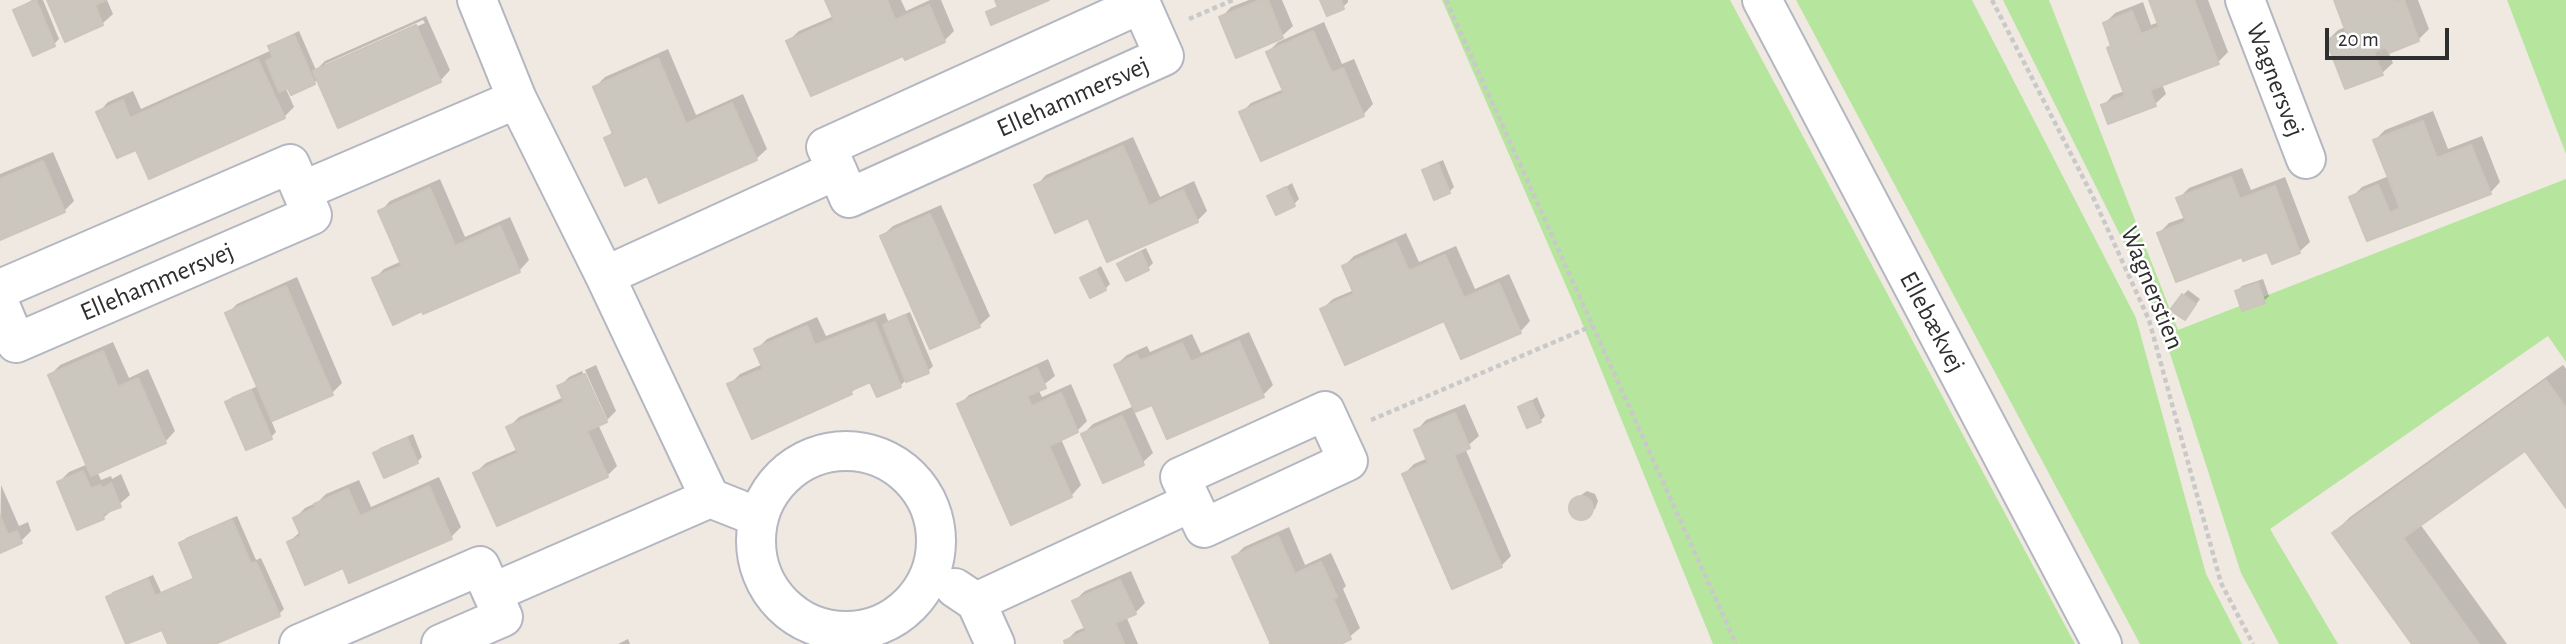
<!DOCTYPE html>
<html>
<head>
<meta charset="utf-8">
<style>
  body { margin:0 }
  #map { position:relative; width:2566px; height:644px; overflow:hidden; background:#efe9e1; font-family:"Alegreya Sans",sans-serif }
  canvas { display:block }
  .scale { position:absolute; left:2325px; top:28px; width:124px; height:32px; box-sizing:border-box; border:4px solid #2e2e2e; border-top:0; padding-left:9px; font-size:21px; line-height:24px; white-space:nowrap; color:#2e2e2e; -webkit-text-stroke:5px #fff; paint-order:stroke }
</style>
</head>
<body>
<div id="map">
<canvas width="2566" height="644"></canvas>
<div class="scale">20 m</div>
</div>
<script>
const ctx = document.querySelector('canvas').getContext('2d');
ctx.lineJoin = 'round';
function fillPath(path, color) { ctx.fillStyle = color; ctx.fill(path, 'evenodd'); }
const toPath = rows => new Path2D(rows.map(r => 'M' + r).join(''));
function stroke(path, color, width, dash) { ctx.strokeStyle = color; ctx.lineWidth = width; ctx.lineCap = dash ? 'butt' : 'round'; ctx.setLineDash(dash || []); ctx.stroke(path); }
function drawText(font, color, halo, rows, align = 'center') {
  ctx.font = font + ' "Alegreya Sans",sans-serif'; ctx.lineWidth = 5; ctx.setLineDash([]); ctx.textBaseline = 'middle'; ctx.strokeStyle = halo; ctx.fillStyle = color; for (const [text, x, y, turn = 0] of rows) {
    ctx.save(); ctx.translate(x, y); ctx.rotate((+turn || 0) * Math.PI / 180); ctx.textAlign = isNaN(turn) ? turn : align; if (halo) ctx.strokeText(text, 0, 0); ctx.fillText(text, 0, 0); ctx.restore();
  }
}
const green = toPath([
  [1442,0,1730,0,2075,644,1713,644,1580,318],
  [1796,0,1972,0,2136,318,2206,574,2242,644,2140,644],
  [2003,0,2049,0,2178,330,2566,179,2566,362,2548,336,2270,529,2338,644,2279,644,2241,573,2164,335,2140,275],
  [2507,0,2566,0,2566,154]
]);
const shadow = toPath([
  [32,0,43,0,59,39,54,44,15,10],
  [49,0,107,0,113,14,102,24],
  [827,0,901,0,906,11,930,0,941,0,954,31,944,41,904,53,788,41,799,31,834,16],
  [1249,0,1282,0,1293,26,1282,36,1237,55,1221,18,1231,7],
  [1322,0,1348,0,1348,2,1343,7],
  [2150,0,2208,0,2228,52,2218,62,2162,84,2166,94,2155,104,2109,122,2103,106,2113,95,2125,91,2105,23,2115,13,2143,2,2151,25,2159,22],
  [2336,0,2418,0,2429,29,2418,40,2388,51,2393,63,2382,73,2328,40,2338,30,2346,27],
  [426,16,450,70,440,81,318,79,314,83,286,81,283,82,294,107,284,117,137,147,98,113,108,102,133,91,141,109,272,50,271,47,276,42,299,31,316,70,325,61],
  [423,20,425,23,325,67,325,64],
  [1324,22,1342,64,1354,59,1373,104,1363,115,1241,113,1251,103,1284,89,1268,52,1278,42],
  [668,49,696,115,743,94,767,149,756,159,648,174,606,138,614,131,595,87,605,77],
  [2433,111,2448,149,2482,136,2500,182,2490,193,2407,225,2351,198,2362,187,2389,176,2375,140,2385,130],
  [1133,137,1160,197,1194,181,1207,211,1197,221,1089,216,1036,186,1046,175],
  [53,152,74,201,64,211,0,238,0,174],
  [1443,160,1454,187,1449,192,1424,171,1429,166],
  [2242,168,2251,190,2285,177,2310,242,2299,252,2268,250,2243,255,2159,233,2169,223,2186,217,2179,198,2189,188],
  [440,179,465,237,510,217,529,260,519,271,374,279,384,269,402,261,380,212,390,201],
  [1292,183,1299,199,1294,204,1270,197],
  [941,205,990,316,979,326,882,236,893,226],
  [1406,233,1419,262,1456,246,1475,289,1509,274,1530,321,1520,332,1445,318,1322,309,1333,299,1354,290,1344,266,1354,256],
  [1146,248,1153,263,1148,268,1126,279,1119,264,1124,259],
  [1101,266,1110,284,1105,289,1082,278],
  [297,277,342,383,332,393,271,420,276,432,271,437,227,402,232,397,258,386,227,314,237,304],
  [2263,279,2269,296,2264,301,2237,291,2242,286],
  [2188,290,2200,299,2190,313,2183,295],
  [910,312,933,366,928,371,907,379,900,386,871,380,859,385,851,393,729,385,740,374,763,364,756,350,767,339,817,317,826,336,885,313,888,321],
  [1249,332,1273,385,1263,395,1153,403,1134,411,1153,453,1142,463,1083,434,1093,424,1134,406,1116,365,1127,355,1147,346,1150,352,1192,334,1201,353],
  [113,342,129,378,148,369,175,431,165,442,97,471,101,480,111,476,112,479,121,474,130,495,103,518,59,482,69,472,88,464,50,375,60,365],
  [1048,359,1055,376,1038,389,1042,397,1071,384,1087,421,1077,431,1061,439,1081,485,1071,496,959,405,969,395],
  [596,365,616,411,606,421,598,424,617,466,607,476,475,473,486,463,518,449,509,427,519,417,564,397,559,387,569,377,582,371,603,419,607,419,585,370],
  [2563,365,2566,369,2566,505,2526,449,2420,524,2507,644,2414,644,2334,533,2350,517],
  [1537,397,1545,416,1540,421,1520,408],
  [1465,404,1479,436,1465,448,1511,556,1501,566,1404,474,1414,464,1428,458,1416,431,1426,420],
  [413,434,422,457,417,462,375,453,380,448],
  [439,477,461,527,451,537,344,566,289,542,301,531,295,518,305,508,318,502,326,494,359,480,371,507],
  [1,485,19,526,28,522,31,531,21,541,0,551],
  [1587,491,1595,494,1598,501,1595,509,1582,518,1574,516,1571,508,1574,500],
  [237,516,256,560,261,558,284,609,279,614,210,644,170,644,163,628,108,597,113,592,153,575,161,592,195,577,181,543,186,538],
  [1289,527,1305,565,1331,553,1346,586,1343,589,1360,628,1341,644,1268,644,1272,642,1234,557,1244,547],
  [1131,571,1145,603,1135,613,1126,616,1138,644,1067,644,1066,641,1076,631,1086,627,1074,601,1085,591],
  [628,639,630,644,618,644]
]);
const building = toPath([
  [36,0,55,46,33,56,13,10,36,0],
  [47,0,106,0,95,5,103,25,65,42,47,0],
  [825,0,887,0,895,20,929,5,945,42,905,60,903,56,811,96,786,41,834,20,825,0],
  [995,0,1049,0,991,25,986,12,998,7,995,0],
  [1260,0,1268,0,1283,38,1236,58,1219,17,1260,0],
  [1320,0,1341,0,1344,9,1327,16,1320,0],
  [2149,0,2194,0,2219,64,2150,90,2156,106,2108,124,2101,105,2125,96,2107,48,2111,46,2103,23,2132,11,2141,34,2159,27,2149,0],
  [2334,0,2395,0,2396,2,2404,0,2419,41,2389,53,2386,47,2374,52,2383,75,2345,89,2326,40,2346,32,2334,0],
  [416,25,441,82,338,128,313,71,416,25],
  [1313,31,1332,73,1343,68,1364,116,1261,161,1239,112,1284,93,1266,52,1313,31],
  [294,35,315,84,291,95,288,88,279,92,266,61,273,57,268,46,294,35],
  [658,58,686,124,732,103,757,160,659,203,647,176,625,186,604,138,613,134,593,87,658,58],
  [258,60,285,118,149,179,136,150,117,158,96,112,123,100,130,118,258,60],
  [2423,121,2437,158,2471,145,2491,194,2367,241,2349,197,2378,185,2390,213,2400,208,2373,140,2423,121],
  [1123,146,1149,206,1183,190,1198,222,1107,262,1088,218,1055,233,1034,185,1123,146],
  [43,161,65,212,0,240,0,179,43,161],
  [1438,164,1450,193,1434,200,1422,170,1438,164],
  [2231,177,2240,199,2275,186,2300,253,2272,264,2267,252,2243,261,2242,257,2176,282,2157,233,2186,222,2176,198,2231,177],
  [1286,187,1295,206,1276,215,1267,196,1286,187],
  [430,188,455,246,500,226,520,272,423,314,422,311,393,325,372,278,402,266,378,211,430,188],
  [930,214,980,327,930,349,880,236,930,214],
  [1396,242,1409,271,1445,255,1464,298,1499,283,1521,333,1461,359,1444,321,1345,365,1320,309,1354,294,1342,266,1396,242],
  [1141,252,1149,270,1126,281,1117,264,1141,252],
  [1096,270,1106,290,1090,298,1080,278,1096,270],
  [2258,283,2265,303,2242,311,2235,291,2258,283],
  [286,286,333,395,272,421,225,313,286,286],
  [2182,294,2196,304,2185,320,2170,310,2182,294],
  [905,315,929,373,906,382,883,325,905,315],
  [875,322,901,387,877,397,870,382,850,391,852,394,752,439,727,384,763,369,754,349,807,326,815,345,875,322],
  [1239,341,1264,397,1167,439,1152,405,1135,412,1114,365,1137,355,1140,361,1182,343,1191,362,1239,341],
  [103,351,118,387,138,378,166,443,91,476,48,375,103,351],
  [1037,368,1046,388,1027,396,1032,406,1061,393,1078,432,1049,446,1072,497,1011,525,957,404,1037,368],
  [585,374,607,422,587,431,608,477,497,526,473,473,518,453,506,427,564,402,557,386,585,374],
  [2546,380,2566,408,2566,508,2525,451,2403,538,2479,644,2412,644,2332,533,2546,380],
  [251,390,272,439,246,450,225,402,251,390],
  [1531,401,1541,422,1527,428,1518,407,1531,401],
  [1455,413,1470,448,1454,455,1502,567,1452,589,1402,474,1428,463,1414,430,1455,413],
  [1122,416,1144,465,1103,483,1081,434,1122,416],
  [407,438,418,463,384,478,373,453,407,438],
  [83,471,91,489,100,485,102,488,111,483,121,507,102,514,104,519,77,530,57,482,83,471],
  [429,486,452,539,349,583,343,568,305,585,287,542,301,536,293,518,316,507,314,504,348,489,360,516,429,486],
  '1569 508a12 12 0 1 1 24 0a12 12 0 1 1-24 0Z',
  [0,516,8,535,17,531,22,543,0,553,0,516],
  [232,520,251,564,256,562,280,616,215,644,168,644,162,630,126,644,106,597,148,579,155,596,194,579,179,543,232,520],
  [1278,536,1295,574,1321,562,1337,597,1333,599,1351,639,1341,644,1271,644,1232,557,1278,536],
  [1120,580,1136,614,1115,623,1124,644,1065,644,1064,641,1086,631,1072,601,1120,580]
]);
const path = toPath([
  [1446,0,1736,644],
  [1992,0,2093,197,2149,320,2221,583,2253,644],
  [1189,19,1233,0],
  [1371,420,1592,326]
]);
const street = toPath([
  [477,0,517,99,605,276,710,498,758,517],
  [2245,0,2306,159],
  [302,191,517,99],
  [605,276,837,170,826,147,1141,4,1164,56,849,198,837,170],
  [0,289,290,164,312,215,16,343,0,305],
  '756 541a90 90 0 1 1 180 0a90 90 0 1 1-180 0Z',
  [955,588,976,602,995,644],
  [492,593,710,498],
  [976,602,1192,502,1180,477,1325,411,1348,461,1204,528,1192,502],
  [299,644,480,566,503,617,441,644]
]);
const secondary = toPath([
  [1762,0,2102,644]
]);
const streetNames = [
  ["Wagnersvej",2275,80,69],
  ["Ellehammersvej",1073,97,-24],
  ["Ellehammersvej",157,282,-23],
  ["Wagnerstien",2152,288,68],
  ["Ellebækvej",1932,322,62]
];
fillPath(green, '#b6e59e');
fillPath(shadow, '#0003');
fillPath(building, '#cbc7bf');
stroke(building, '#cbc5ba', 2);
stroke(street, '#b4b7c1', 42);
stroke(secondary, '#b4b7c1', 42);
stroke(path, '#c9c9c9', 4.5, [5, 3.5]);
stroke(street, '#fff', 38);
stroke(secondary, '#fff', 38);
drawText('26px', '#2e2e2e', '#fff', streetNames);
</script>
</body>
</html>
